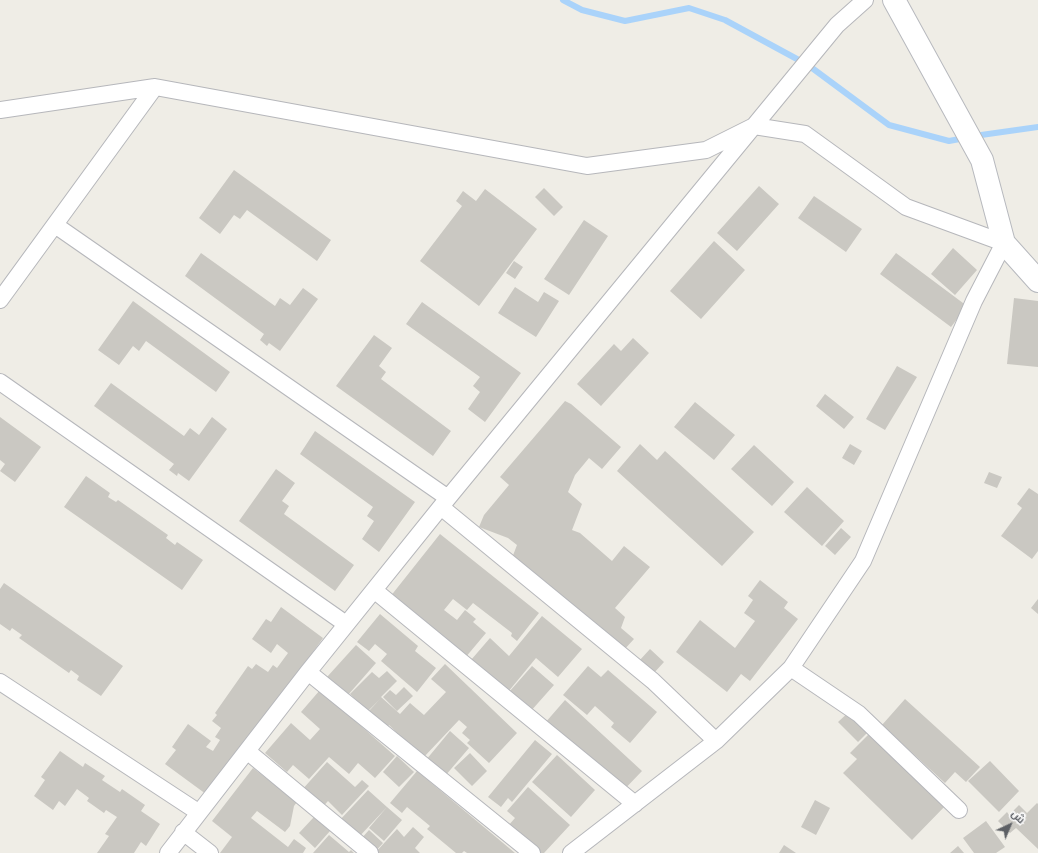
<!DOCTYPE html>
<html>
<head>
<meta charset="utf-8">
<style>
  body { margin:0 }
  #map { position:relative; width:1038px; height:853px; overflow:hidden; background:#efede6; font-family:Mulish,Cairo,sans-serif }
  canvas { display:block }
  .north { position:absolute; left:990px; top:805px; width:40px; height:40px; -webkit-text-stroke:3px #fff; paint-order:stroke; rotate:44deg; font-size:11px; font-weight:700; line-height:16px; text-align:center; color:#5d6065 }
  .north::after { content:''; display:block; margin:auto; width:14px; height:18px; background:#5d6065; clip-path:polygon(50% 0,100% 100%,50% 72%,0 100%) }
</style>
</head>
<body>
<div id="map">
<canvas width="1038" height="853"></canvas>
<div class="north">ش</div>
</div>
<script>
const ctx = document.querySelector('canvas').getContext('2d');
ctx.lineJoin = 'round';
const toPath = rows => new Path2D(rows.map(r => 'M' + r).join(''));
function stroke(path, color, width, dash) { ctx.strokeStyle = color; ctx.lineWidth = width; ctx.lineCap = dash ? 'butt' : 'round'; ctx.setLineDash(dash || []); ctx.stroke(path); }
function fillPath(path, color) { ctx.fillStyle = color; ctx.fill(path, 'evenodd'); }
const stream = toPath([
  [563,0,582,10,625,21,689,8,725,20,808,65,889,125,949,141,965,138],
  [974,136,1038,127]
]);
const building = toPath([
  [234,170,331,240,317,261,247,210,240,219,234,215,220,234,199,218],
  [759,186,779,204,737,251,717,233],
  [544,188,563,207,554,216,535,197],
  [485,189,537,229,479,306,420,261,462,206,456,201,463,191,476,201],
  [814,196,862,229,846,252,798,218],
  [584,220,608,236,569,295,544,279],
  [714,241,745,270,701,319,670,291],
  [953,248,977,270,955,295,931,274],
  [201,253,275,306,280,298,290,305,303,288,318,299,280,351,269,343,267,346,260,340,264,334,185,276],
  [896,253,967,306,951,327,880,274],
  [514,261,523,267,515,279,506,273],
  [515,287,538,302,544,292,559,301,536,337,498,313],
  [1014,298,1038,301,1038,367,1007,364],
  [133,301,230,372,216,392,146,341,139,351,133,346,119,365,98,350],
  [422,302,521,373,485,422,468,409,480,392,473,386,480,377,406,324],
  [374,335,392,348,379,366,386,372,381,379,451,431,433,456,336,386],
  [633,338,649,353,601,406,577,384,614,344,621,351],
  [897,366,917,377,885,430,866,419],
  [111,383,184,436,190,428,199,435,212,417,227,429,189,481,178,473,177,476,169,470,174,464,94,406],
  [825,394,854,417,844,429,816,406],
  [565,401,571,404,621,447,602,469,589,458,575,475,568,492,582,504,572,530,580,533,612,561,624,546,650,567,615,608,625,617,621,628,634,639,623,651,600,631,601,627,586,621,512,558,517,545,508,538,479,527,484,515,509,485,500,477],
  [695,402,735,435,714,460,674,427],
  [0,417,41,447,15,482,0,471,5,464,0,460],
  [315,431,415,502,379,552,362,539,374,521,367,516,373,507,300,454],
  [640,444,657,460,665,451,754,532,722,566,617,471],
  [850,444,862,451,854,465,842,458],
  [754,445,794,482,772,506,731,469],
  [276,469,295,483,282,501,289,506,284,514,354,565,335,591,239,521],
  [989,472,1002,477,997,488,984,483],
  [86,476,110,493,108,497,116,502,118,500,168,535,166,538,175,545,177,542,203,560,182,590,64,507],
  [807,487,844,521,822,546,784,512],
  [1029,488,1038,494,1038,551,1032,559,1001,536,1022,508,1017,504],
  [841,528,851,537,835,555,825,546],
  [440,534,539,613,517,641,511,636,512,633,473,603,467,610,453,599,444,610,457,620,465,610,476,619,473,622,486,633,465,658,386,602],
  [760,580,788,602,784,608,798,619,750,681,741,674,727,692,676,652,700,620,735,648,755,621,744,613,753,600,748,596],
  [4,583,123,666,101,696,77,680,79,676,71,670,69,673,19,638,22,635,12,628,10,631,0,624,0,589],
  [1038,599,1038,614,1031,608],
  [281,607,323,638,210,797,165,764,176,750,172,747,188,724,211,741,206,747,213,751,220,740,215,737,221,728,212,721,217,715,215,713,248,666,252,669,256,664,268,672,273,665,277,668,288,653,277,644,271,653,252,639,266,619,271,622],
  [380,614,418,646,415,651,436,668,417,692,381,661,387,654,375,644,369,651,357,642],
  [542,616,582,649,558,677,536,658,508,692,471,660,490,638,509,656],
  [356,645,376,663,348,695,327,677],
  [650,649,664,662,653,674,639,661],
  [445,664,517,733,489,763,467,743,470,740,462,733,467,727,459,720,423,758,389,725,386,729,368,712,380,699,368,711,350,694,372,672,379,678,387,671,397,681,381,697,400,714,410,703,424,715,446,692,431,679],
  [532,666,554,685,530,712,502,700],
  [588,666,601,677,608,670,657,712,630,743,611,727,614,723,595,706,587,715,563,695],
  [404,687,413,696,397,711,383,697,390,690,396,695],
  [320,690,395,756,375,778,358,763,349,774,329,757,309,779,293,765,287,772,265,753,291,723,310,740,320,729,301,712],
  [905,699,980,767,966,782,955,772,945,783,882,725],
  [565,700,642,771,619,795,545,723],
  [851,710,871,729,858,742,838,722],
  [450,731,469,748,445,776,426,760],
  [869,734,921,785,925,780,948,803,912,840,843,773,857,759,850,753],
  [535,740,552,754,512,802,508,798,501,807,488,797],
  [60,751,83,767,85,763,105,776,102,780,120,792,122,789,145,805,141,811,160,824,146,846,141,842,134,853,97,853,109,836,105,834,117,817,106,810,104,813,87,801,89,798,77,789,65,806,59,801,53,810,34,796,45,780,41,777],
  [470,753,487,771,472,786,454,768],
  [557,755,595,790,571,817,532,782],
  [397,756,414,772,399,787,383,772],
  [990,761,1019,791,999,812,968,781],
  [327,762,355,787,362,780,369,786,342,815,328,801,321,809,301,791],
  [253,768,297,802,294,806,290,826,285,832,257,811,251,818,288,847,294,839,306,848,303,853,220,853,232,837,212,821],
  [417,771,515,853,467,853,464,851,462,853,456,853,427,829,430,826,407,807,402,813,390,803],
  [528,787,570,825,544,853,539,853,508,826,515,818,507,811],
  [368,790,387,807,357,839,339,821],
  [815,800,830,808,816,835,801,827],
  [1037,803,1038,804,1038,849,1016,828,1010,833,998,821,1007,812,1009,815,1019,805,1027,813],
  [387,807,402,820,384,841,369,828],
  [314,817,330,831,315,848,299,833],
  [986,821,1005,847,996,853,974,853,963,838],
  [413,827,424,837,415,848,420,853,375,853,397,829,404,837],
  [369,830,383,843,374,853,360,840],
  [329,835,349,852,351,850,354,853,313,853],
  [784,845,796,853,779,853],
  [958,846,964,853,950,853]
]);
const street = toPath([
  [0,110,155,87,587,166,706,150,754,126,805,134,906,207,1004,243,974,301,863,561,791,668,716,741,571,853],
  [55,225,448,498],
  [0,300,155,87],
  [0,382,346,624],
  [441,507,653,681,716,741],
  [374,590,635,804],
  [791,668,859,714,959,810],
  [308,672,532,853],
  [0,682,198,812],
  [247,751,370,853],
  [183,832,210,853],
  [168,853,308,672,448,498,837,25,865,0]
]);
const secondary = toPath([
  [894,0,982,160,1004,243,1038,281]
]);
stroke(stream, '#aad3fa', 6);
fillPath(building, '#cac8c2');
stroke(street, '#b6b7bb', 18);
stroke(secondary, '#b7b9be', 24);
stroke(street, '#fff', 16);
stroke(secondary, '#fff', 22);
</script>
</body>
</html>
